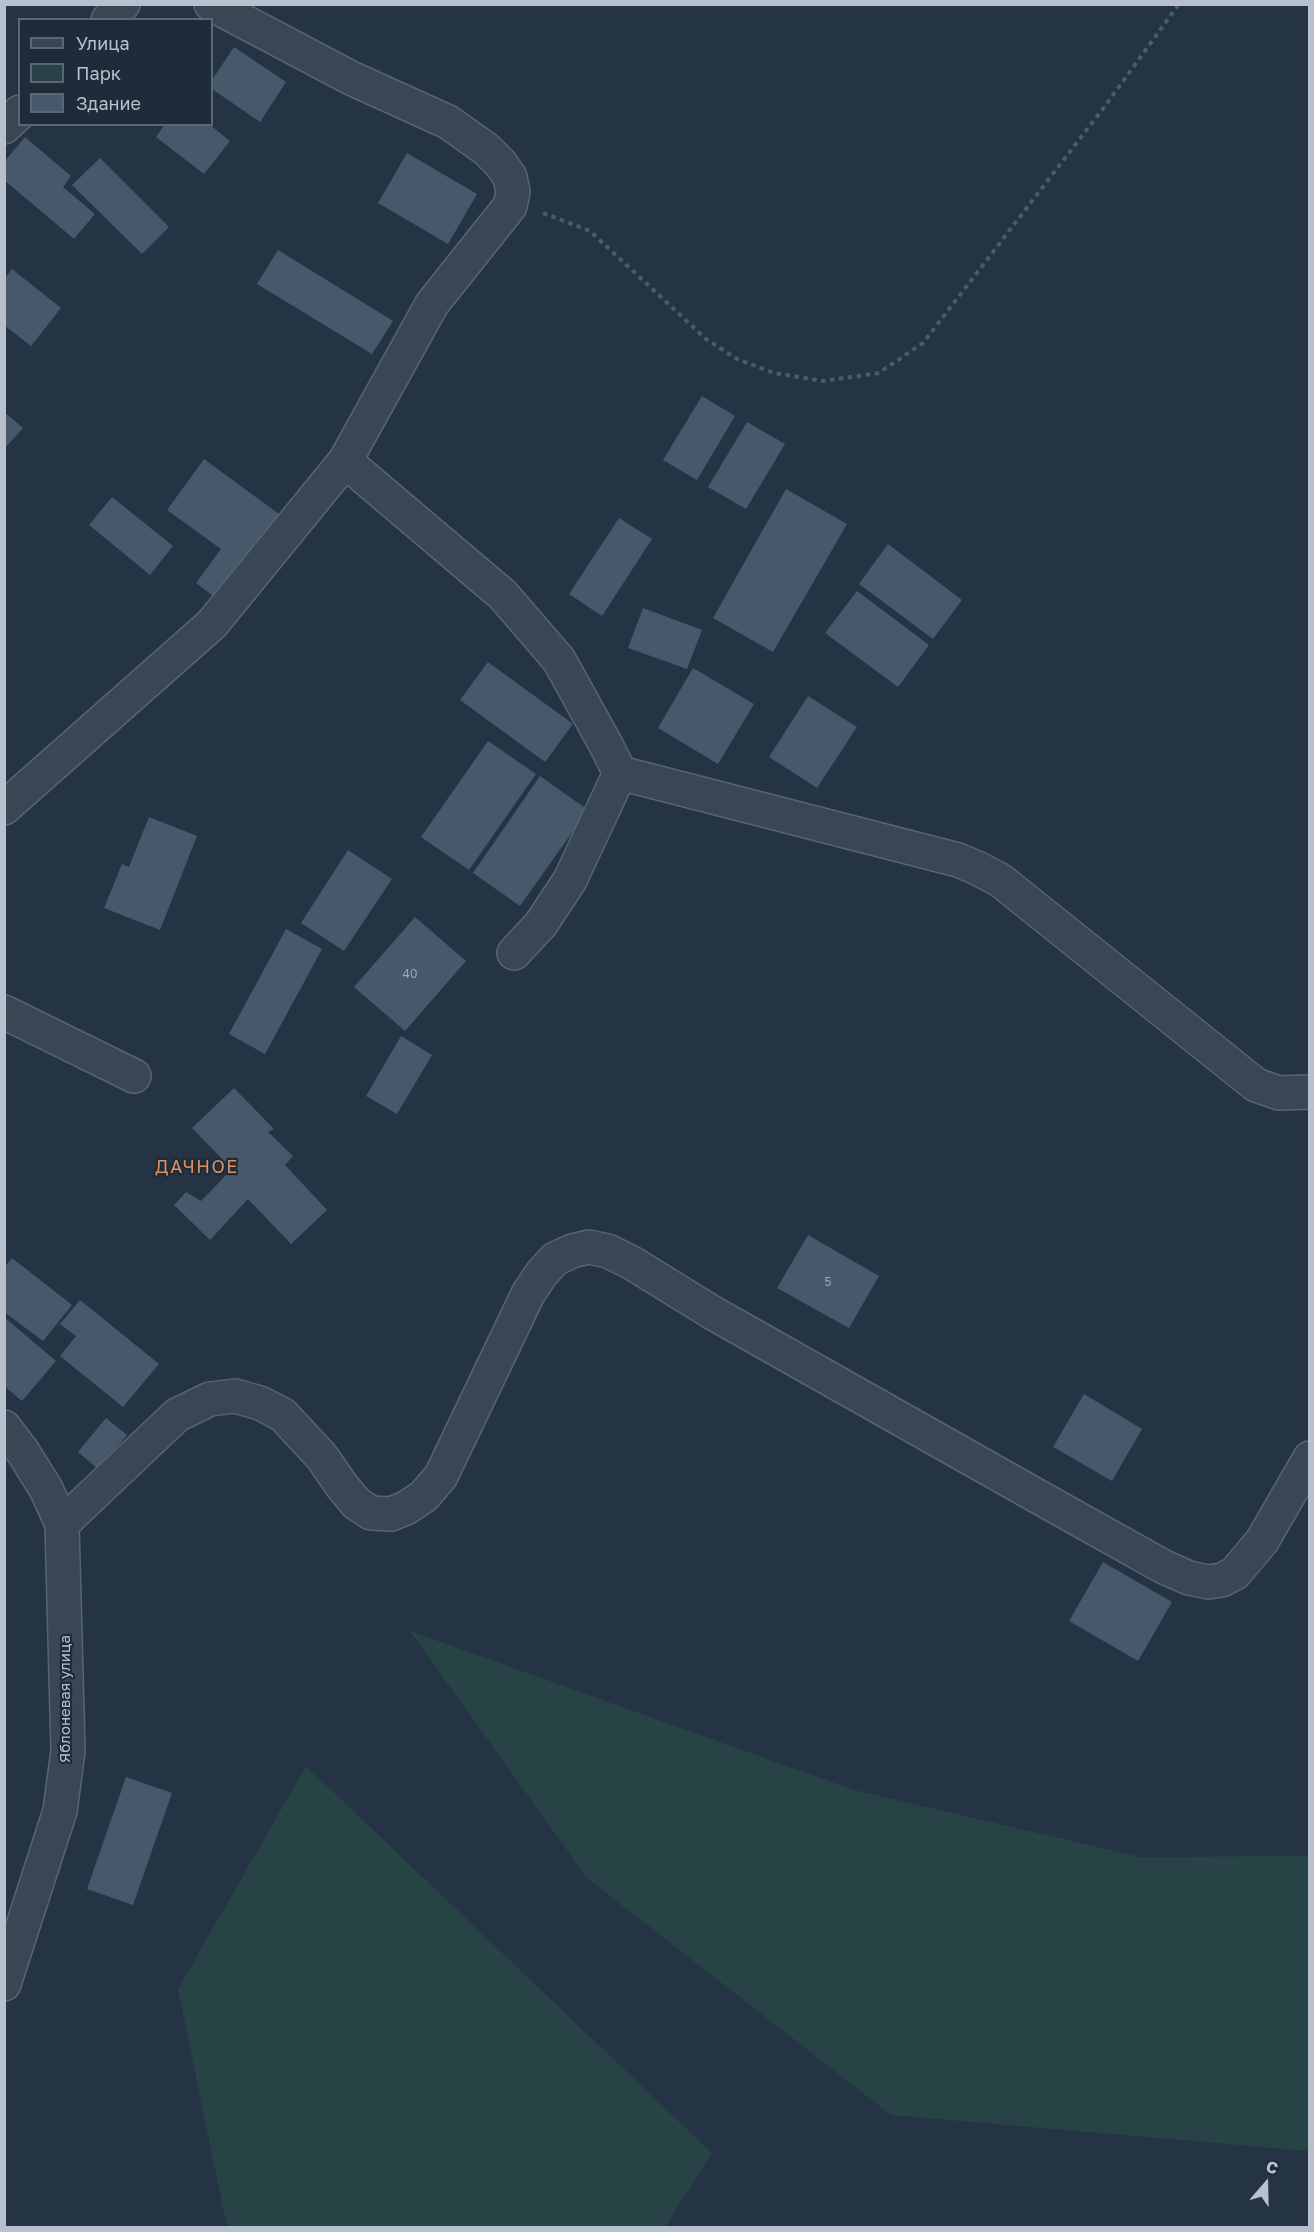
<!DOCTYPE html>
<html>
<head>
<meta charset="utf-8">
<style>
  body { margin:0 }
  #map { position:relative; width:1314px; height:2232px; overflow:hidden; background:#253444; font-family:"Golos Text",sans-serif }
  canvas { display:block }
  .frame { position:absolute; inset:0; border:6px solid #b7c1cd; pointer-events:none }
  .legend { position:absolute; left:18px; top:18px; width:195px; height:108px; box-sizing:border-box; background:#1e2b39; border:2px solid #5b6774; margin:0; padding:8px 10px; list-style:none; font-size:18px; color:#b7c1cd }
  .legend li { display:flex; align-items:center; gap:12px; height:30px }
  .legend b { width:30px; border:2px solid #5b6774 }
  .north { position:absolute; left:1236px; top:2154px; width:60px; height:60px; -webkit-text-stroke:4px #1e2b39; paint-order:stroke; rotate:20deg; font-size:16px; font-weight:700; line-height:24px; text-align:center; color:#b7c1cd }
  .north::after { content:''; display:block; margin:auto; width:21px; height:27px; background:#b7c1cd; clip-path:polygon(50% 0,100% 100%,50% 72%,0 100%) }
</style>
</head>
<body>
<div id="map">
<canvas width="1314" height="2232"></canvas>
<div class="frame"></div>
<ul class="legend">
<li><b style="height:8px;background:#394654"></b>Улица</li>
<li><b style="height:16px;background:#274345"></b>Парк</li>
<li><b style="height:16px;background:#48586b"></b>Здание</li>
</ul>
<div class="north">С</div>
</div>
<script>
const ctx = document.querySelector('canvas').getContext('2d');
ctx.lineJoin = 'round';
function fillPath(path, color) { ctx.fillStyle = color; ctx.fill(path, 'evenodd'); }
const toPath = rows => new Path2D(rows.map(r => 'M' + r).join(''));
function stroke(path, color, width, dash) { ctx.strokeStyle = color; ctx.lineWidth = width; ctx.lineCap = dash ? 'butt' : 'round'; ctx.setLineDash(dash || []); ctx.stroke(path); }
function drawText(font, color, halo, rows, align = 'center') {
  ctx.font = font + ' "Golos Text",sans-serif'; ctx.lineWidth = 4.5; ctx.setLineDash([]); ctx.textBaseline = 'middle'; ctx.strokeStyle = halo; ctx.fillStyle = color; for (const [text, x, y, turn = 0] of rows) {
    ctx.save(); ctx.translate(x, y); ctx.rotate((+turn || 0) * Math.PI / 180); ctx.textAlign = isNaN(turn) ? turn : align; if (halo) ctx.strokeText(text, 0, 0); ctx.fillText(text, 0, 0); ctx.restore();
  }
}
const green = toPath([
  [410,1631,854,1790,1140,1857,1309,1856,1309,2151,891,2115,587,1878],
  [306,1766,712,2153,665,2227,227,2227,178,1989]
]);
const building = toPath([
  [234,47,286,82,260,122,212,89,212,80],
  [165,124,209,124,230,141,204,174,156,137],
  [25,137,71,176,63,187,95,214,74,239,4,180,4,162],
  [407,153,477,194,448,244,378,203],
  [100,158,169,227,142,254,72,185],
  [278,250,393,321,372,354,257,284],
  [12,269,61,308,31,346,4,325,4,279],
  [702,396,735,416,697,480,663,460],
  [4,412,23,428,4,449],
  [747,422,785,444,746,509,708,487],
  [204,459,283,517,221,602,196,583,221,549,167,510],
  [786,489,847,524,773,652,713,618],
  [112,497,173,546,150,575,89,525],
  [619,518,652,539,602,616,569,594],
  [888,544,962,600,933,639,859,584],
  [857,591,929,645,898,687,825,633],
  [643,608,702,630,687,669,628,648],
  [488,662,573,724,545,762,460,700],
  [693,668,754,704,718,764,658,728],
  [808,696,857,727,817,788,769,757],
  [488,741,536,774,469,870,421,837],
  [540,776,588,810,520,906,473,873],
  [149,817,197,836,160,930,104,908,122,864,129,867],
  [348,850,392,879,344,951,301,923],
  [415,917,466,961,405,1031,354,987],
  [286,929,322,949,265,1054,229,1034],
  [401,1036,432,1055,397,1114,366,1096],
  [234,1088,274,1129,268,1132,293,1156,285,1165,327,1210,291,1244,248,1199,210,1240,174,1205,186,1192,201,1201,232,1169,192,1128],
  [808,1235,879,1276,849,1328,777,1288],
  [12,1258,72,1305,43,1341,4,1312,4,1268],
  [80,1300,159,1364,123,1407,60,1356,76,1336,60,1324],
  [4,1317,56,1361,22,1401,4,1386],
  [1084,1394,1142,1429,1112,1481,1053,1447],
  [106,1418,127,1435,98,1469,78,1452],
  [1103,1562,1172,1602,1138,1661,1069,1621],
  [126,1777,172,1793,133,1905,87,1889]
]);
const path = toPath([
  [543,213,590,231,706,339,737,359,774,373,823,381,879,373,923,343,1105,106,1179,4]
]);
const minor = toPath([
  [108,20,123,4],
  [4,127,20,112],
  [345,461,503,595,559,660,606,745,620,773,570,880,541,924,514,953],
  [620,773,958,860,977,868,1000,880,1256,1085,1279,1093,1310,1092],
  [4,808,212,624,345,461,432,304,510,206,513,192,510,177,501,164,486,149,448,122,351,78,211,4],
  [4,1012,134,1076],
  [4,1427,23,1452,46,1489,62,1524,68,1751,60,1811,4,1984],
  [62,1524,177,1415,210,1399,235,1396,260,1403,283,1415,322,1457,342,1486,356,1503,371,1513,391,1514,406,1508,424,1496,441,1476,528,1294,542,1273,555,1259,572,1251,589,1247,608,1251,632,1263,713,1313,1053,1505,1164,1567,1189,1578,1208,1582,1222,1580,1235,1573,1262,1541,1310,1458]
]);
const numberNames = [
  ["40",410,974],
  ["5",828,1282]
];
const streetNames = [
  ["Яблоневая улица",65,1699,-90]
];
const quarterNames = [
  ["ДАЧНОЕ",197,1167]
];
fillPath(green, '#274345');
fillPath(building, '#48586b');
stroke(minor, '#586471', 36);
stroke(path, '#456061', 4, [4.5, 4.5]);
stroke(minor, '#394654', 33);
drawText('12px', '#9ba7b4', null, numberNames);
drawText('15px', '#b7c1cd', '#1e2b39', streetNames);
ctx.letterSpacing = '1.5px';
drawText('18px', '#de9061', '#1e2b39', quarterNames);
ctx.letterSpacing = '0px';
</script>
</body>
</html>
